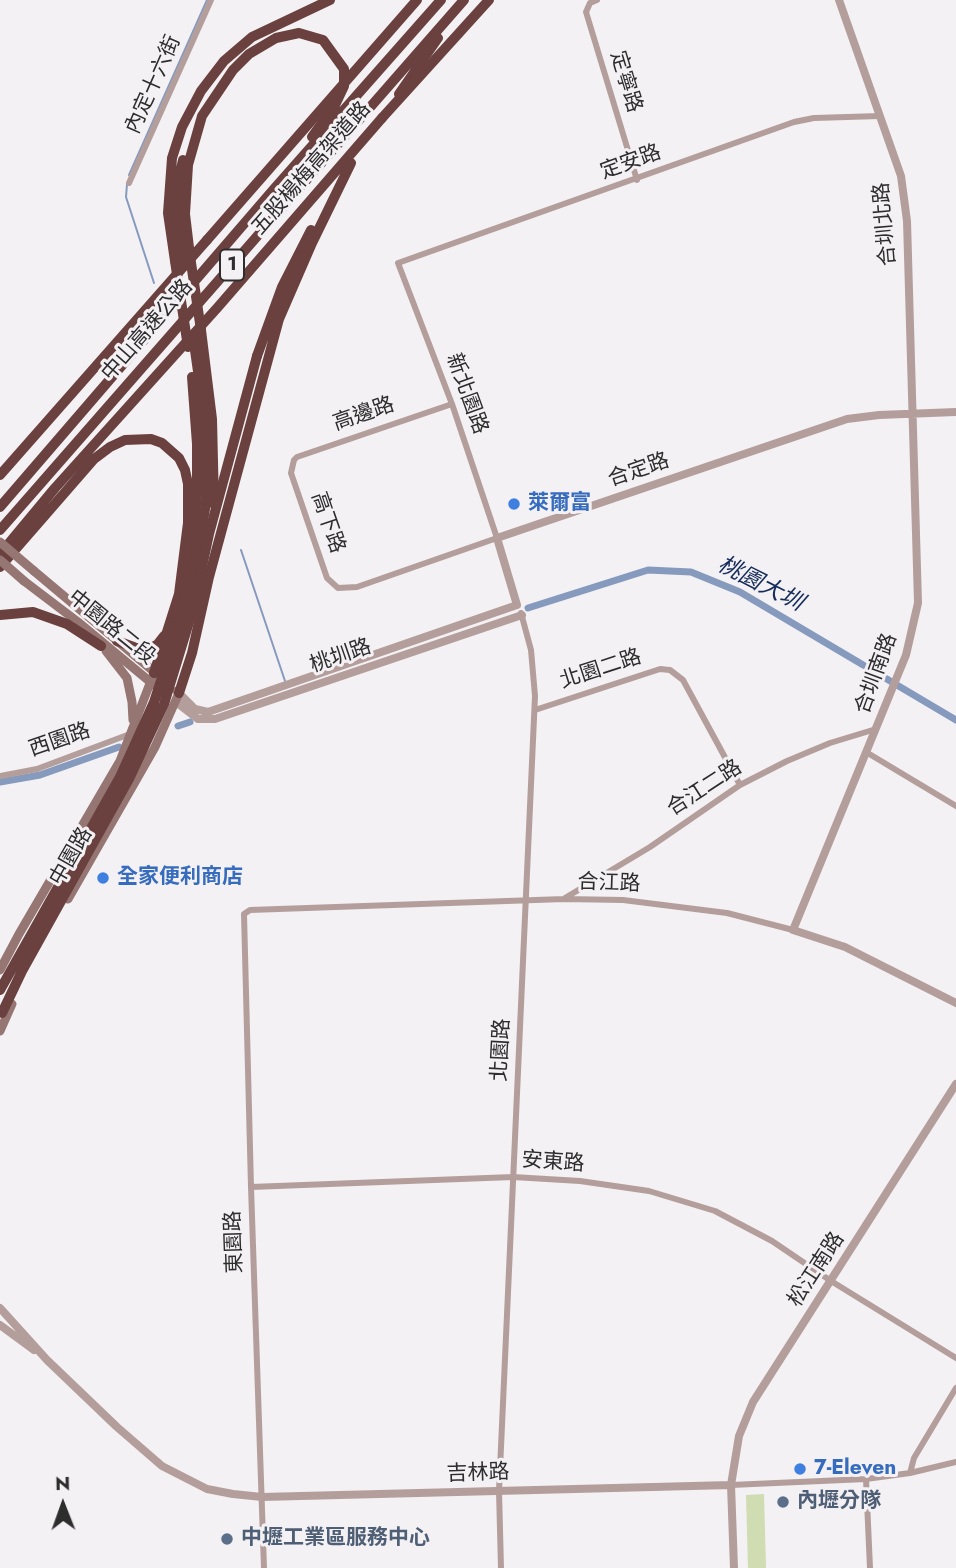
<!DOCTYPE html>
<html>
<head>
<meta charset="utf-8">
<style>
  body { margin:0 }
  #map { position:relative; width:956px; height:1568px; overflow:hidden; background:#f4f1f4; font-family:Jost,sans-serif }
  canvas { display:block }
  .north { position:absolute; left:28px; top:1470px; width:70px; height:70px; -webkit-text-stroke:5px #f4f1f4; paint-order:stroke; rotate:359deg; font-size:19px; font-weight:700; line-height:28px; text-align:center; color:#2e2d2e }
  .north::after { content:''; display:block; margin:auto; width:24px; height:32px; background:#2e2d2e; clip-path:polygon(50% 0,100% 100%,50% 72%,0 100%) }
</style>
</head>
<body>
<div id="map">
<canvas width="956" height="1568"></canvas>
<div class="north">N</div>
</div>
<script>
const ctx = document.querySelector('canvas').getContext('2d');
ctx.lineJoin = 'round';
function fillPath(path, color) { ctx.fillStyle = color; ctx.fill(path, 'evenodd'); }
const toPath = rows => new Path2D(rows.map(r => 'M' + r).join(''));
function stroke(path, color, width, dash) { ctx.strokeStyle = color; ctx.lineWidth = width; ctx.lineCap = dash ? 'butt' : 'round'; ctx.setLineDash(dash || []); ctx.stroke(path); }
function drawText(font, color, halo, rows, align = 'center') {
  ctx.font = font + ' Jost,"Noto Sans TC",sans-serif'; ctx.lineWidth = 6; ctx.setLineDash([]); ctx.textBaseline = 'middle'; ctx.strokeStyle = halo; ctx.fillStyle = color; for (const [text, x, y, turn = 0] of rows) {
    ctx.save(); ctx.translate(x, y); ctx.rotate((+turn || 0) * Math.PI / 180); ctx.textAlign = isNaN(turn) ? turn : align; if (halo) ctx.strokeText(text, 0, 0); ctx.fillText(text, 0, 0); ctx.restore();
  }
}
const green = toPath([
  [764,1494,766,1568,748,1568,746,1495]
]);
const stream = toPath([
  [129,175,207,0],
  [127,184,126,197,154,283],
  [241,550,285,681]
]);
const canal = toPath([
  [528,608,648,570,691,572,740,592,956,720],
  [178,726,190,722],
  [0,782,40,775,119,747]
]);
const minor = toPath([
  [597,0,590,3,586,12,637,180],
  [129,183,211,0],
  [452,404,297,457,294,460,291,473,327,578,338,588,357,587,497,538,452,404,398,263,794,122,814,118,880,116],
  [535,710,660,669,670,670,683,680,740,785],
  [866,752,956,806],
  [0,776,37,769,130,734],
  [565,898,650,847,740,785,787,761,830,743,876,729],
  [251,1187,513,1177,580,1181,649,1191,715,1211,772,1241,831,1281,956,1358],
  [910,1473,914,1458,956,1388],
  [866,1479,870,1568],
  [731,1485,866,1479,910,1473,956,1462],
  [264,1568,251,1187,244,914,250,910,564,899,623,900,727,913,793,930],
  [501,1568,499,1491,535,696,531,650,521,613]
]);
const tertiary = toPath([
  [839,0,901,176,907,221,918,603,906,655,793,930,845,947,956,1003],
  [179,693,195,709,208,712,517,605,497,538,847,419,879,415,956,412],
  [176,702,198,719,215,719,522,615],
  [0,1308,47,1360,117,1427,162,1466,207,1489,233,1494,262,1497,731,1485],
  [0,1325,34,1350],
  [734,1568,731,1485,739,1436,753,1402,956,1084]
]);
const secondary = toPath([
  [34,571,158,675],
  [24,581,78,622,154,685],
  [106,651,127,678,132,702,133,720],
  [68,899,155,747,179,693,177,691],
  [0,970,19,934,120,761,154,673],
  [0,1031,12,1004]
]);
const motorway = toPath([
  [399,94,438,38],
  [190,256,185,214,188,165,202,116,233,70,249,54,276,38,299,33,323,40,344,69,344,86,335,105,312,137],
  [175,261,168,213,172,158,182,127,201,91,224,61,252,37,330,0],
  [182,261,177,221,180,173,183,160],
  [201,330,212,419,214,504],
  [193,336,204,414,207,465,206,503,193,580],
  [257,356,282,287,311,230],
  [192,377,197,444],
  [0,475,207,240],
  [0,507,274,189,441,0],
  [0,530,464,0],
  [0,554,55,488,218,307,382,118],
  [0,567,94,459,110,447,125,440,151,439,162,443,179,458,185,470,188,484,188,523,179,594,154,673],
  [0,615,33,612,67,624,101,646],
  [117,641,142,650,157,645,164,636],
  [179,693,192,653,209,577,279,319,312,243,351,163]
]);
const secondaryBridge = toPath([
  [0,542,34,571],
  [0,560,24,581]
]);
const motorwayBridge = toPath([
  [382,118,489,0],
  [207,240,417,0],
  [190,256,201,330],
  [175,261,188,347],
  [0,990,120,777,154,702,181,619,189,582,197,494,197,444],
  [2,1013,22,971,130,777,164,704,193,609,209,534,257,356]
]);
const markers = [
  [514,504,7,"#3f7fe0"],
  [103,878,7,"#3f7fe0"],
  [800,1469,7,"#3f7fe0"],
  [783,1502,7,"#5c6f8a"],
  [227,1539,7,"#5c6f8a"]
];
const shields = [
  [232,265,24]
];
const shieldNames = [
  ["1",232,265]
];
const streetNames = [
  ["定寧路",625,82,73],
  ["內定十六街",154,85,-66],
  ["定安路",631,163,-20],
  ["五股楊梅高架道路",312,169,-49],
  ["合圳北路",886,224,-95],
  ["中山高速公路",148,331,-49],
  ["新北園路",466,394,70],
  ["高邊路",364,415,-19],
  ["合定路",639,471,-19],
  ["高下路",327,523,71],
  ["中園路二段",111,628,39],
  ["桃圳路",341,657,-19],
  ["北園二路",601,670,-18],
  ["合圳南路",877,674,-70],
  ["西園路",60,741,-19],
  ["合江二路",705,789,-33],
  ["中園路",72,857,-60],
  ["合江路",609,884,2],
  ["北園路",502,1050,-87],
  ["安東路",553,1163,4],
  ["東園路",235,1242,-92],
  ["松江南路",817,1270,-57],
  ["吉林路",478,1474,-2]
];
const shopNames = [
  ["萊爾富",528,504],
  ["全家便利商店",117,878],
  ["7-Eleven",814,1469]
];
const serviceNames = [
  ["內壢分隊",797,1502],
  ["中壢工業區服務中心",241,1539]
];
const waterNames = [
  ["桃園大圳",760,585,27]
];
fillPath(green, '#d0dcb2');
stroke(stream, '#869abe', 2);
stroke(canal, '#869abe', 7);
stroke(minor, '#b49e9c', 6);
stroke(tertiary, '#b49e9c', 8);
stroke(secondary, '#957673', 9);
stroke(motorway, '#6a413e', 10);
stroke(secondaryBridge, '#957673', 9);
stroke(motorwayBridge, '#6a413e', 10);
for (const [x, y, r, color] of markers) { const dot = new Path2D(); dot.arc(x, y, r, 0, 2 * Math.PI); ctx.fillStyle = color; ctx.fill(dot); stroke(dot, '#f4f1f4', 2.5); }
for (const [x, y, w] of shields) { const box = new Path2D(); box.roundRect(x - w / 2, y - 15.5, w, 31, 5); ctx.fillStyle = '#f4f1f4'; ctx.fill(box); stroke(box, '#2e2d2e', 2); }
drawText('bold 19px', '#2e2d2e', null, shieldNames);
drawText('21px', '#2e2d2e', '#f4f1f4', streetNames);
drawText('bold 21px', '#366cbe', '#f4f1f4', shopNames, 'left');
drawText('bold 21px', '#4e5e75', '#f4f1f4', serviceNames, 'left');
drawText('italic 23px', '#152c5a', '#f4f1f4', waterNames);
</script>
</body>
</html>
